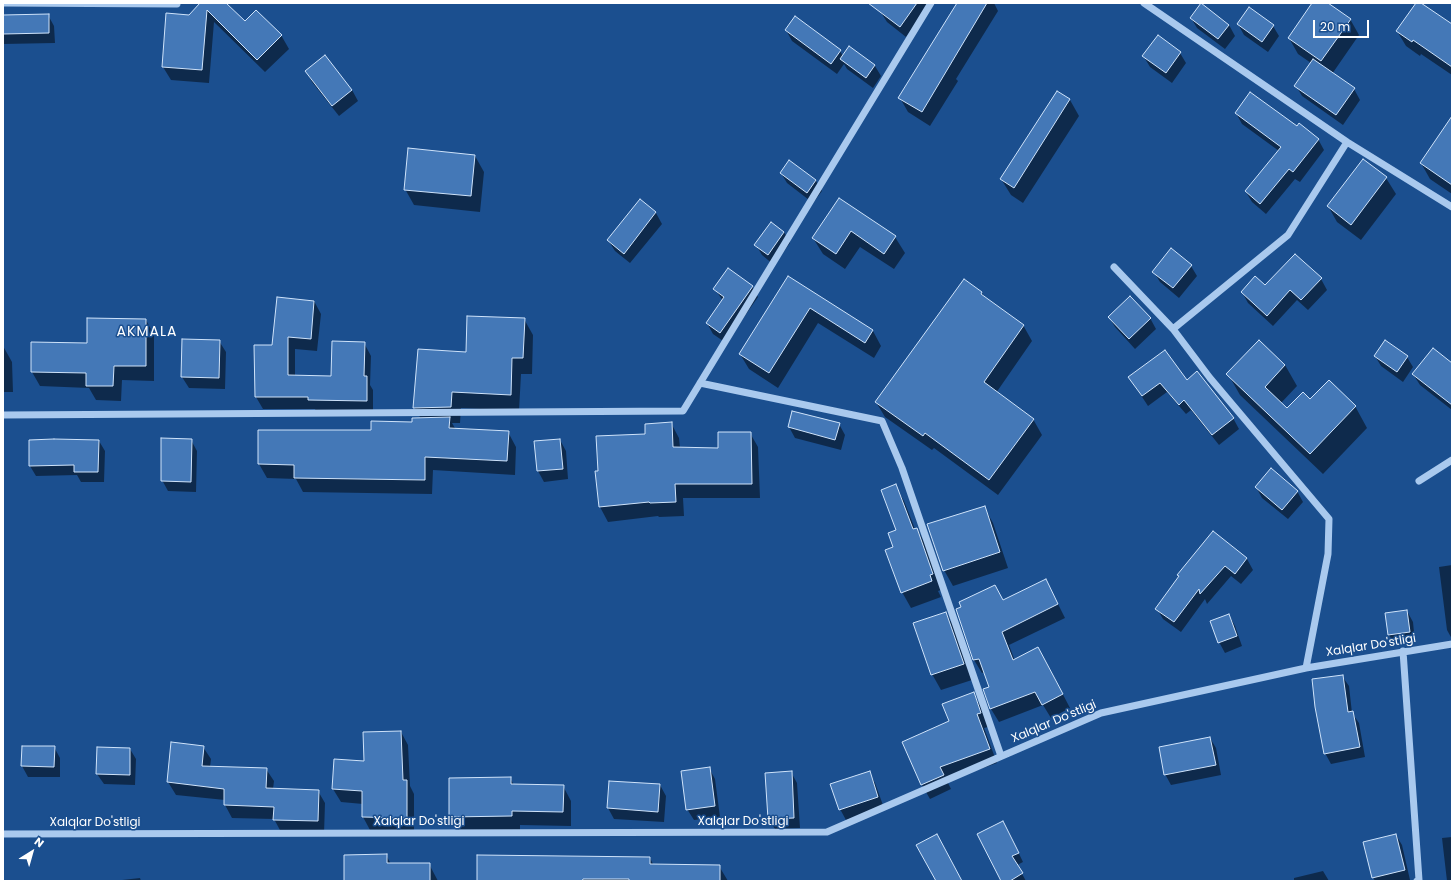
<!DOCTYPE html>
<html>
<head>
<meta charset="utf-8">
<style>
  body { margin:0 }
  #map { position:relative; width:1455px; height:884px; overflow:hidden; background:#1b4f8f; font-family:Poppins,sans-serif }
  canvas { display:block }
  .frame { position:absolute; inset:0; border:4px solid #fff; pointer-events:none }
  .north { position:absolute; left:12px; top:832px; width:40px; height:40px; -webkit-text-stroke:3px #1b4f8f; paint-order:stroke; rotate:37deg; font-size:11px; font-weight:700; line-height:16px; text-align:center; color:#fff }
  .north::after { content:''; display:block; margin:auto; width:14px; height:18px; background:#fff; clip-path:polygon(50% 0,100% 100%,50% 72%,0 100%) }
  .scale { position:absolute; left:1313px; top:20px; width:56px; height:18px; box-sizing:border-box; border:2px solid #fff; border-top:0; padding-left:5px; font-size:12px; line-height:14px; white-space:nowrap; color:#fff; -webkit-text-stroke:3px #1b4f8f; paint-order:stroke }
</style>
</head>
<body>
<div id="map">
<canvas width="1455" height="884"></canvas>
<div class="frame"></div>
<div class="north">N</div>
<div class="scale">20 m</div>
</div>
<script>
const ctx = document.querySelector('canvas').getContext('2d');
ctx.lineJoin = 'round';
function fillPath(path, color) { ctx.fillStyle = color; ctx.fill(path, 'evenodd'); }
const toPath = rows => new Path2D(rows.map(r => 'M' + r).join(''));
function stroke(path, color, width, dash) { ctx.strokeStyle = color; ctx.lineWidth = width; ctx.lineCap = dash ? 'butt' : 'round'; ctx.setLineDash(dash || []); ctx.stroke(path); }
function drawText(font, color, halo, rows, align = 'center') {
  ctx.font = font + ' Poppins,sans-serif'; ctx.lineWidth = 3; ctx.setLineDash([]); ctx.textBaseline = 'middle'; ctx.strokeStyle = halo; ctx.fillStyle = color; for (const [text, x, y, turn = 0] of rows) {
    ctx.save(); ctx.translate(x, y); ctx.rotate((+turn || 0) * Math.PI / 180); ctx.textAlign = isNaN(turn) ? turn : align; if (halo) ctx.strokeText(text, 0, 0); ctx.fillText(text, 0, 0); ctx.restore();
  }
}
const shadow = toPath([
  [203,3,225,3,245,23,281,35,289,49,265,72,214,22,209,83,171,80,163,67,189,16],
  [887,3,926,3,928,6,906,37,887,22,880,11],
  [959,3,994,3,998,11,956,79,958,81,930,126,908,112,900,98],
  [1313,3,1327,3,1350,19,1359,35,1332,74,1354,89,1360,100,1343,125,1302,96,1296,86,1311,63,1298,54,1289,38],
  [1417,3,1419,3,1452,25,1452,75,1421,54,1420,56,1406,46,1397,31],
  [48,15,54,26,55,43,3,44,3,16],
  [1191,18,1229,25,1235,36,1225,49,1197,28],
  [1238,24,1273,26,1279,36,1268,52,1244,35],
  [786,30,840,51,843,56,850,48,875,66,881,76,873,88,847,69,844,64,837,74,792,41],
  [1180,53,1186,63,1172,83,1150,67,1144,57],
  [306,71,352,90,358,101,339,116,312,82],
  [1070,100,1079,116,1023,203,1011,195,1001,179],
  [1236,113,1297,128,1318,139,1324,150,1300,182,1295,179,1266,214,1252,202,1246,192,1279,151,1242,124],
  [1452,135,1452,194,1430,179,1421,163],
  [475,156,484,172,480,212,414,205,405,189],
  [789,161,816,181,822,191,813,203,787,183,781,173],
  [1386,178,1396,194,1361,240,1337,222,1328,206],
  [839,199,895,237,905,253,894,269,860,247,845,269,823,254,813,238],
  [640,200,656,213,662,224,630,263,615,251,608,240],
  [784,232,790,243,774,265,762,255,756,245],
  [1295,255,1321,279,1327,290,1308,310,1297,300,1273,326,1248,303,1242,292,1266,287],
  [1191,266,1197,276,1179,298,1160,282,1154,272],
  [788,277,873,331,881,346,874,358,818,323,778,388,749,369,740,354],
  [752,286,758,297,726,343,713,334,707,323,723,301,715,289],
  [982,293,985,298,1023,325,1032,341,996,393,1033,419,1042,435,998,495,934,448,932,450,885,417,876,402],
  [314,301,321,314,317,351,295,349,295,376,332,377,364,343,371,356,370,385,373,390,373,413,316,412,315,409,263,409,256,397,273,346],
  [1109,317,1150,318,1156,329,1135,349,1115,327],
  [524,319,533,335,532,374,521,374,519,411,461,408,460,423,452,423,456,430,508,432,516,447,515,475,433,470,432,494,303,492,296,479,267,478,259,464,259,431,372,431,413,423,421,419,414,407,467,353],
  [146,320,154,335,154,381,122,380,121,401,96,400,89,388,40,386,32,372,88,344],
  [219,341,226,352,225,389,189,388,182,377],
  [1259,341,1285,365,1297,386,1281,403,1287,410,1310,401,1355,406,1367,428,1323,474,1240,395,1228,374],
  [3,346,12,362,13,392,3,392],
  [1375,356,1407,357,1413,367,1403,382,1381,366],
  [1452,364,1452,410,1420,385,1413,374],
  [1129,377,1186,381,1233,418,1239,429,1219,445,1191,410,1186,414,1167,392,1148,406],
  [671,423,679,438,680,448,719,449,750,433,758,447,760,498,683,498,684,516,659,517,658,516,608,522,600,507,596,472,599,472],
  [839,424,845,435,841,450,795,438,789,427],
  [191,440,197,451,196,492,168,491,162,480],
  [560,440,566,451,568,479,544,482,538,471],
  [99,441,105,451,104,482,81,482,77,475,36,476,30,466],
  [895,486,904,501,915,529,917,529,926,545,941,590,938,591,941,597,911,608,902,592,895,547,898,530],
  [1256,487,1297,491,1303,502,1288,519,1262,498],
  [984,507,993,523,1008,568,953,586,944,570],
  [1213,533,1247,559,1253,570,1241,584,1231,576,1207,604,1205,599,1181,632,1163,619,1157,609,1179,577,1178,575],
  [1452,565,1452,639,1447,630,1439,567],
  [1053,594,1065,618,1009,645,1015,661,1046,662,1070,708,1051,718,1043,705,999,722,991,709,991,687,985,672,982,673,974,660,957,609],
  [1407,611,1413,622,1415,643,1395,645,1389,635,1386,613],
  [946,613,955,629,972,680,941,690,932,674],
  [1229,615,1235,626,1242,646,1225,653,1219,642],
  [1342,676,1349,686,1352,713,1359,723,1365,757,1331,764,1325,753],
  [973,694,981,707,988,727,984,728,997,763,947,781,951,789,930,799,922,785,903,743,950,722],
  [401,732,408,745,410,786,414,794,414,831,370,830,363,817,363,804,341,802,333,789],
  [1210,738,1216,748,1221,775,1171,785,1165,774],
  [172,744,203,747,211,759,210,767,266,769,274,781,273,789,318,791,325,803,324,834,281,832,274,819,232,818,225,805,225,800,176,795,168,782],
  [23,747,54,747,60,758,60,777,28,777,22,766],
  [130,749,136,759,135,785,104,784,97,774],
  [709,768,715,779,720,817,694,820,687,809],
  [791,772,797,783,800,828,775,829,768,819],
  [869,772,875,783,884,808,846,820,840,809],
  [510,778,514,785,563,786,571,801,571,826,520,825,520,830,459,832,450,817,450,779],
  [660,785,666,796,664,822,614,819,608,808],
  [1008,831,1023,862,1017,865,1026,881,1002,881],
  [1396,835,1402,845,1410,880,1375,881,1373,877],
  [1452,837,1452,881,1447,881,1442,838],
  [386,855,391,864,429,864,438,881,345,881],
  [650,858,654,866,719,866,728,881,478,881],
  [1323,871,1329,881,1294,881,1294,878],
  [140,878,141,881,122,881,122,880]
]);
const building = toPath([
  [200,3,226,3,245,21,256,10,282,35,257,60,207,10,202,70,162,67,166,13,189,15,200,3],
  [868,3,917,3,900,27,868,3],
  [957,3,987,3,922,112,898,98,957,3],
  [1201,3,1229,25,1218,39,1190,18,1201,3],
  [1312,3,1328,3,1351,19,1321,61,1288,38,1312,3],
  [1416,3,1421,3,1452,24,1452,67,1413,40,1412,42,1396,31,1416,3],
  [1249,7,1274,25,1262,42,1237,24,1249,7],
  [49,14,49,33,3,34,3,15,49,14],
  [795,16,841,50,831,64,785,30,795,16],
  [1158,35,1181,52,1166,73,1142,56,1158,35],
  [849,46,875,65,866,78,840,59,849,46],
  [325,55,352,90,332,106,305,71,325,55],
  [1313,59,1355,88,1336,115,1294,86,1313,59],
  [1057,91,1070,99,1014,188,1000,179,1057,91],
  [1250,92,1297,126,1299,123,1319,139,1293,172,1289,169,1260,204,1245,191,1281,147,1235,113,1250,92],
  [1452,116,1452,185,1420,163,1452,116],
  [408,148,475,155,471,196,404,190,408,148],
  [1363,159,1387,177,1351,225,1327,206,1363,159],
  [789,160,816,180,807,193,780,173,789,160],
  [839,198,896,236,884,254,851,231,836,254,812,238,839,198],
  [640,199,656,212,624,254,607,240,640,199],
  [771,222,784,232,768,255,754,245,771,222],
  [1171,248,1192,265,1173,288,1152,272,1171,248],
  [1295,254,1322,278,1301,300,1290,290,1267,316,1241,292,1255,276,1265,285,1295,254],
  [728,268,753,286,720,333,706,323,724,297,713,289,728,268],
  [788,276,873,330,865,343,810,308,769,373,739,354,788,276],
  [964,279,982,292,981,294,1024,325,984,382,1034,419,989,480,925,433,923,436,875,402,964,279],
  [1130,296,1151,318,1129,339,1108,317,1130,296],
  [277,297,314,301,311,339,288,337,288,375,331,376,332,341,365,342,364,376,367,376,367,401,308,400,308,397,255,397,254,345,272,345,277,297],
  [467,316,525,318,523,358,512,358,511,395,452,392,451,407,413,408,418,349,466,352,467,316],
  [87,318,146,319,146,366,114,366,113,386,86,386,86,373,31,372,31,342,87,343,87,318],
  [182,339,220,340,219,378,181,377,182,339],
  [1259,340,1285,365,1265,387,1287,408,1303,392,1310,399,1329,380,1356,406,1310,454,1226,374,1259,340],
  [1385,340,1408,356,1397,372,1374,356,1385,340],
  [1433,348,1452,363,1452,405,1412,374,1433,348],
  [1165,350,1187,380,1197,371,1234,418,1212,435,1184,400,1179,405,1160,383,1142,396,1128,377,1165,350],
  [792,411,840,423,835,440,788,427,792,411],
  [450,417,449,428,509,431,507,461,425,457,425,480,294,478,294,465,258,464,258,430,371,430,371,421,412,422,412,418,450,417],
  [672,422,673,447,718,448,718,432,751,432,752,484,675,484,676,502,650,503,649,502,599,507,595,471,598,471,596,436,645,434,645,424,672,422],
  [161,438,192,439,191,482,161,481,161,438],
  [54,439,99,440,98,472,74,472,74,465,29,466,29,440,54,439],
  [560,439,563,469,537,471,534,441,560,439],
  [1271,468,1298,491,1282,510,1255,487,1271,468],
  [896,484,913,529,917,528,933,574,930,575,932,581,901,593,885,550,893,547,888,533,896,530,881,490,896,484],
  [985,506,1000,552,943,571,927,524,985,506],
  [1213,531,1247,558,1235,574,1225,566,1200,594,1199,589,1174,622,1155,609,1179,576,1177,575,1213,531],
  [1046,579,1058,604,1002,632,1013,660,1038,647,1063,694,1042,705,1035,692,990,709,983,689,989,687,979,659,973,660,956,609,961,607,959,602,995,585,1003,600,1046,579],
  [1407,610,1410,632,1388,635,1385,613,1407,610],
  [946,612,964,664,931,675,913,623,946,612],
  [1229,614,1237,636,1218,643,1210,621,1229,614],
  [1343,675,1348,712,1353,711,1360,747,1324,754,1315,707,1312,679,1343,675],
  [974,692,981,713,977,714,990,749,940,767,944,775,921,785,902,742,949,721,942,704,974,692],
  [401,731,403,780,407,780,407,818,362,817,362,791,332,789,334,759,364,761,363,732,401,731],
  [1210,737,1216,765,1164,775,1159,747,1210,737],
  [171,742,204,746,202,766,267,768,266,788,319,790,318,821,273,820,274,807,224,805,224,789,167,782,171,742],
  [22,746,55,746,54,767,21,766,22,746],
  [97,747,130,748,130,775,96,774,97,747],
  [710,767,715,806,686,810,681,771,710,767],
  [792,771,794,818,768,819,765,773,792,771],
  [870,771,878,797,839,810,830,784,870,771],
  [511,777,511,784,564,785,563,812,512,811,512,816,449,817,449,778,511,777],
  [609,781,660,784,658,812,607,808,609,781],
  [1003,821,1019,853,1012,856,1023,873,1010,881,1001,881,977,834,1003,821],
  [937,834,962,881,936,881,916,845,937,834],
  [1396,834,1405,870,1372,878,1363,842,1396,834],
  [387,854,387,863,430,863,430,881,344,881,344,855,387,854],
  [477,855,650,857,650,864,720,865,720,881,629,881,629,879,583,879,582,881,477,881,477,855]
]);
const minor = toPath([
  [3,3,177,4],
  [1144,3,1347,142,1452,207],
  [1114,267,1173,329,1210,378,1329,519,1328,554,1306,668],
  [1173,329,1288,235,1347,142],
  [700,383,882,421,902,468,1001,756],
  [3,415,683,411,931,3],
  [1419,481,1452,460],
  [1403,651,1419,880,1417,881],
  [3,834,827,832,1101,713,1306,668,1452,644]
]);
const streetNames = [
  ["Xalqlar Do'stligi",1371,646,-9],
  ["Xalqlar Do'stligi",1054,722,-23],
  ["Xalqlar Do'stligi",419,822],
  ["Xalqlar Do'stligi",743,822],
  ["Xalqlar Do'stligi",95,823]
];
const quarterNames = [
  ["AKMALA",147,332]
];
fillPath(shadow, '#0007');
fillPath(building, '#4478b7');
stroke(building, '#cfe3fa', 1);
stroke(minor, '#a9c9ee', 7);
drawText('12px', '#fff', '#1b4f8f', streetNames);
ctx.letterSpacing = '1px';
drawText('14px', '#fff', '#1b4f8f', quarterNames);
ctx.letterSpacing = '0px';
</script>
</body>
</html>
